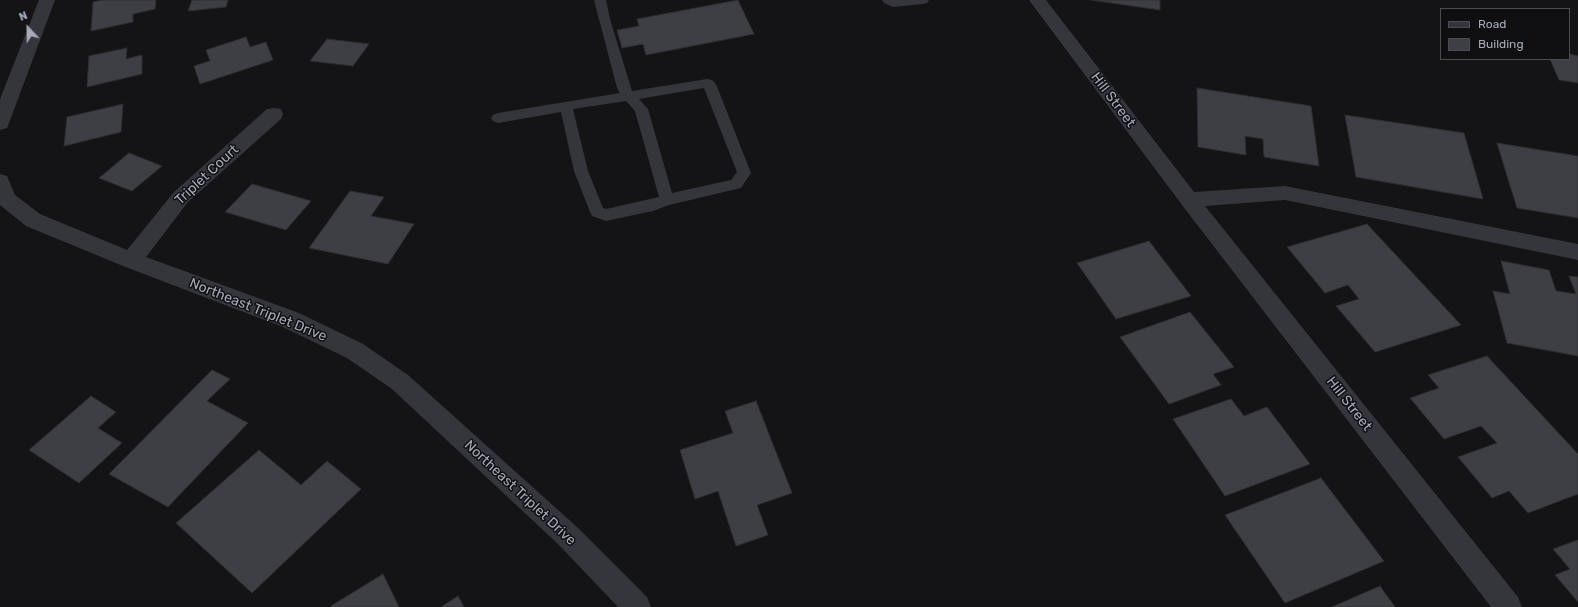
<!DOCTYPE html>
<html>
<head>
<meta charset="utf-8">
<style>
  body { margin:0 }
  #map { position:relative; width:1578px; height:607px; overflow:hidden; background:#141416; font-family:Rubik,sans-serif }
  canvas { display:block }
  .legend { position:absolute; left:1440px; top:8px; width:130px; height:52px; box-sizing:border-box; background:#0f0f11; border:1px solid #4b4d54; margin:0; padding:5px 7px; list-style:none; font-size:12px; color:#a5abb8 }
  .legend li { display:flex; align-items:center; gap:8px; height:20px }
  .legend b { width:20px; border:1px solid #4b4d54 }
  .north { position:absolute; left:8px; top:8px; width:40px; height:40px; -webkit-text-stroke:3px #0f0f11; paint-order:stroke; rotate:338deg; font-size:11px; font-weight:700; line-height:16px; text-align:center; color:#a5abb8 }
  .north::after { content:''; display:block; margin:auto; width:14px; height:18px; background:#a5abb8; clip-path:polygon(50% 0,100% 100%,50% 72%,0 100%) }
</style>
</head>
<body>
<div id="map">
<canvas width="1578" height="607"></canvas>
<ul class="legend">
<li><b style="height:5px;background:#35363c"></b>Road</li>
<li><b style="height:11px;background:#3e3f44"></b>Building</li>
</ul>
<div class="north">N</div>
</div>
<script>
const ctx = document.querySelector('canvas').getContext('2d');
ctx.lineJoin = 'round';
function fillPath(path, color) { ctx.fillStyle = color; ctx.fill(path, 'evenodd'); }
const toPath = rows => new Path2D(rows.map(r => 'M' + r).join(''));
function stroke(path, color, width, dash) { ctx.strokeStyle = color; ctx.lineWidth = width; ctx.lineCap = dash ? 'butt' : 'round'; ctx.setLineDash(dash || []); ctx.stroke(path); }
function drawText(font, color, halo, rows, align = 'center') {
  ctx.font = font + ' Rubik,sans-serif'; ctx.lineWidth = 3; ctx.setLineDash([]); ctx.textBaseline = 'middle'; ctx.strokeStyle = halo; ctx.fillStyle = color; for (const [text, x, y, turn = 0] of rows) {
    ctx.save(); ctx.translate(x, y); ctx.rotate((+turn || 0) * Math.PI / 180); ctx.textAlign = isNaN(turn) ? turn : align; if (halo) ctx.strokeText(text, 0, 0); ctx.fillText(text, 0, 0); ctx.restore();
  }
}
const building = toPath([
  [102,0,156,0,155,9,133,14,133,22,91,31,93,2,102,0],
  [192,0,228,0,226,7,188,11,192,0],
  [738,0,754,34,646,55,643,44,622,48,617,30,639,26,637,19,738,0],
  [1091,0,1160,0,1160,10,1091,0],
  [246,37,250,47,266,42,273,60,200,84,194,66,210,61,206,50,246,37],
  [327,39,369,44,353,66,310,61,327,39],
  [127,48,126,59,142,55,142,74,87,87,89,56,127,48],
  [1569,54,1578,56,1578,83,1559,80,1550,59,1569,59,1569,54],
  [1197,88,1311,106,1319,166,1264,157,1263,139,1245,136,1246,155,1198,147,1197,88],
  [123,104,121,132,64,146,67,117,123,104],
  [1345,115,1464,133,1483,199,1356,177,1345,115],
  [1497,143,1578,156,1578,218,1517,208,1497,143],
  [129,153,162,166,132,191,99,178,129,153],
  [252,184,311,201,286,230,225,212,252,184],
  [350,191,384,197,371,216,414,224,388,264,309,248,350,191],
  [1367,224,1461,325,1375,352,1336,306,1359,299,1348,285,1325,293,1287,247,1367,224],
  [1149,241,1191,296,1116,319,1077,263,1149,241],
  [1501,261,1549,270,1556,291,1576,294,1569,276,1578,277,1578,356,1507,343,1493,291,1510,294,1501,261],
  [1190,312,1234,367,1213,374,1221,385,1169,404,1120,337,1190,312],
  [1487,356,1578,454,1578,494,1528,513,1509,491,1492,498,1458,457,1497,443,1481,426,1444,439,1410,398,1439,388,1428,375,1487,356],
  [212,370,230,379,207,401,248,423,168,507,109,474,212,370],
  [91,396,116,412,98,428,122,443,79,483,29,450,91,396],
  [1231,399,1244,416,1267,407,1310,464,1225,496,1173,419,1231,399],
  [756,401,792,493,757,505,768,535,736,546,718,491,695,499,680,450,733,433,725,411,756,401],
  [259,450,301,485,327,461,361,489,252,593,176,523,259,450],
  [1321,478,1384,561,1285,603,1225,515,1321,478],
  [1578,540,1578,602,1555,575,1570,569,1553,549,1578,540],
  [383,574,399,607,331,607,331,606,383,574],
  [1380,586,1395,607,1332,607,1380,586],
  [458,596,464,607,441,607,458,596]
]);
const service = toPath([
  [594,0,606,0,610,19,632,91,707,79,712,80,716,84,751,173,741,188,669,205,653,211,606,221,592,216,590,212,574,171,561,112,498,123,493,121,491,118,493,115,498,113,620,93,617,88,594,0],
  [704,88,737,172,731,180,672,193,648,109,639,99,704,88],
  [626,101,635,111,659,197,606,209,603,208,588,171,573,109,626,101],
  [882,0,929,0,927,3,923,4,893,7,884,3,882,0]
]);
const minor = toPath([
  [39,0,55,0,9,123,7,128,0,130,0,99,39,0],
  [1029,0,1046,0,1194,192,1285,186,1578,244,1578,260,1285,200,1205,206,1518,597,1522,607,1491,607,1182,205,1029,0],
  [274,108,281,109,283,114,281,119,188,202,146,257,299,313,363,344,408,375,577,527,647,597,651,607,618,607,559,545,392,389,347,358,283,327,123,266,26,226,0,205,0,174,7,176,15,195,40,214,127,250,174,192,267,109,274,108]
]);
const streetNames = [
  ["Hill Street",1113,100,53],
  ["Triplet Court",207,175,-43],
  ["Northeast Triplet Drive",258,310,22],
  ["Hill Street",1349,404,52],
  ["Northeast Triplet Drive",520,493,43]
];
fillPath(building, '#3e3f44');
stroke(building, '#2e2e32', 1);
fillPath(service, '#35363c');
fillPath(minor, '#35363c');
drawText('14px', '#a5abb8', '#0f0f11', streetNames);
</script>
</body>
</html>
